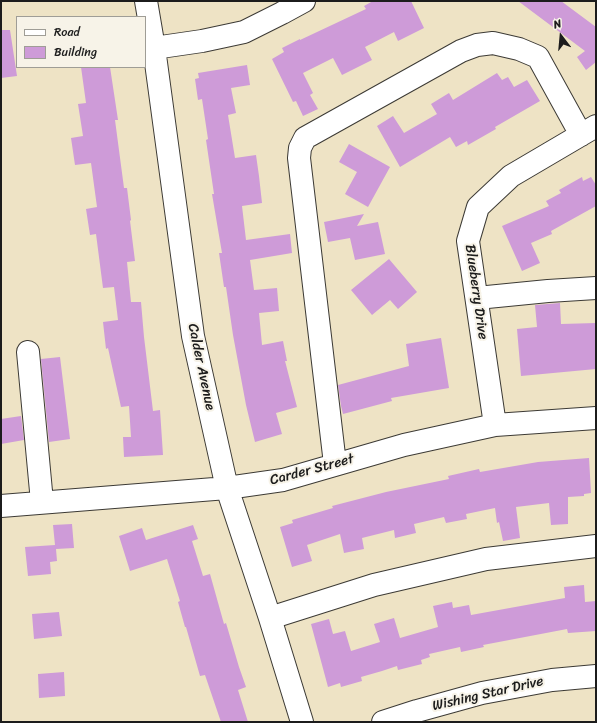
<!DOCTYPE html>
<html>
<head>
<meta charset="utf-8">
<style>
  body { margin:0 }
  #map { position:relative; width:597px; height:723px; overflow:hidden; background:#eee3c5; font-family:Sriracha,sans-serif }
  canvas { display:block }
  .frame { position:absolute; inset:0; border:2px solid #1c1c1c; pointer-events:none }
  .legend { position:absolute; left:16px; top:16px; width:130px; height:52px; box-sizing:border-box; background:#f7f3e8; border:1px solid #9f9d96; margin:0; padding:5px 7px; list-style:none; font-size:12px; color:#1c1c1c }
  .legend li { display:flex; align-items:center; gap:8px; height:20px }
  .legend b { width:20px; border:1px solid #9f9d96 }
  .north { position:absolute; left:541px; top:16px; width:40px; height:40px; -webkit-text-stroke:3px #f7f3e8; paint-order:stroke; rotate:344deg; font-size:11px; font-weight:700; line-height:16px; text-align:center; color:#1c1c1c }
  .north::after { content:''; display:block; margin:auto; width:14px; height:18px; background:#1c1c1c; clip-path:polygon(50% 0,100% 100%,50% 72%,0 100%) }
</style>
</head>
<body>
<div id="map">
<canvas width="597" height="723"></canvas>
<div class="frame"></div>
<ul class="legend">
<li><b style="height:5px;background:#fff"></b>Road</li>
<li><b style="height:11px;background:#ce9bd8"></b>Building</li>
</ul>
<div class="north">N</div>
</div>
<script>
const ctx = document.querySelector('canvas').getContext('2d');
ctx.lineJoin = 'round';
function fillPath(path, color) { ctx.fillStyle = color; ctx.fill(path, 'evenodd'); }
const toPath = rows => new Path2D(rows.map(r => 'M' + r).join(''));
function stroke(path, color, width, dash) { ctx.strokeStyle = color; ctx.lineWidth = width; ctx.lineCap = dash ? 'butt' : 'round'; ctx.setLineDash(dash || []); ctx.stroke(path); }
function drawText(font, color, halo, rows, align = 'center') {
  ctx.font = font + ' Sriracha,sans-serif'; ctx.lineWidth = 4; ctx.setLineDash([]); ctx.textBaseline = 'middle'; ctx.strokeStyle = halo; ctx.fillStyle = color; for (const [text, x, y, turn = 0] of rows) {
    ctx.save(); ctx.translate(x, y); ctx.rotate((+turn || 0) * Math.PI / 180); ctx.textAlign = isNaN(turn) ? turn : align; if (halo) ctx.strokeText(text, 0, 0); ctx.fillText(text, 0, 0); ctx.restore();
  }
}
const building = toPath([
  [373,1,411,1,424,28,398,41,394,32,365,47,372,60,342,75,333,58,303,73,313,93,310,95,318,109,303,116,296,101,293,102,272,59,284,52,282,48,300,39,300,40,366,9,364,6],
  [518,1,561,1,596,27,596,62,586,70,577,57,585,51],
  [1,30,10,30,17,76,1,78],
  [247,65,250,85,231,88,236,113,228,115,235,158,256,155,259,176,262,203,242,206,246,240,290,234,292,253,250,260,254,290,277,288,279,311,259,313,262,345,283,341,287,361,285,361,297,407,276,413,282,434,255,442,246,405,233,335,226,287,224,287,219,253,222,253,212,194,214,194,206,140,208,139,202,99,198,100,195,79,199,78,198,73],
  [81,67,110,67,118,120,115,120,124,188,127,188,131,220,130,221,135,261,127,262,131,302,141,302,144,337,153,411,160,410,163,455,124,457,123,437,131,437,129,406,121,407,108,348,106,349,103,322,118,320,114,287,103,288,96,234,90,235,86,209,97,207,91,163,75,165,71,138,83,136,78,104,86,103],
  [497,73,502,80,508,77,514,87,527,80,540,101,495,127,496,129,468,145,467,141,456,147,450,137,400,167,377,126,393,116,404,133,437,114,431,104,449,93,453,100],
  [349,144,390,167,368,207,345,194,357,172,339,162],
  [582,177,583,181,591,177,596,185,596,206,551,231,552,234,531,243,540,263,522,271,502,226,549,206,546,201,561,193,559,190],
  [364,214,357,226,378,222,385,254,355,260,350,238,328,242,324,222],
  [389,259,417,292,398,309,390,300,372,315,351,290],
  [560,303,561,324,596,323,596,369,521,376,517,329,537,327,535,305],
  [441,338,449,388,391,398,392,401,343,414,341,406,338,385,409,366,406,344],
  [60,357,70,439,49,442,41,359],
  [21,416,24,440,1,444,1,419],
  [589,458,591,493,584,494,584,496,568,497,568,524,551,525,549,503,516,507,520,538,503,541,499,522,497,523,495,508,466,514,467,519,446,523,444,517,414,524,416,533,395,538,394,530,362,538,364,549,344,553,340,534,307,545,312,561,292,567,280,527,293,523,292,520,333,508,332,506,386,492,449,479,448,476,479,469,480,472,538,462],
  [72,524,74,548,56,549,57,561,50,562,51,574,28,576,25,547,55,545,53,525],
  [193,525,198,539,192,541,203,576,210,574,224,624,226,623,239,667,246,687,238,690,248,722,221,722,205,675,200,676,186,627,185,627,178,602,180,601,167,559,130,571,119,536,142,528,146,540],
  [584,585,585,602,596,601,596,631,568,633,567,629,483,645,484,647,461,652,460,647,429,654,430,657,421,660,422,664,398,670,397,666,382,671,361,677,362,681,341,687,340,683,328,687,311,624,329,619,333,634,345,631,351,651,380,642,374,624,394,618,400,638,438,627,433,606,452,602,453,608,469,605,471,615,565,598,564,587],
  [59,612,62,636,34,639,32,614],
  [64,672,65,696,39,698,38,674]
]);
const minor = toPath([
  [146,1,154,48,193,336,227,488,270,618,302,722],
  [154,48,202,41,244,32,282,13,304,1],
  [477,298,548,291,596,288],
  [28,352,42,502],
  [495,425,468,241,478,207,511,176,596,126],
  [335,464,299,158,300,148,305,138,461,51,477,45,493,43,519,49,538,57,581,135],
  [1,506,227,488,283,480,404,445,495,425,596,418],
  [270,618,374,585,486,559,596,546],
  [383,722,417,711,482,693,552,680,596,676]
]);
const streetNames = [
  ["Blueberry Drive",476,292,82],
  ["Calder Avenue",201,367,78],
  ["Carder Street",312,470,-15],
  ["Wishing Star Drive",488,694,-13]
];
fillPath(building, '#ce9bd8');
stroke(minor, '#3c3a35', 24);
stroke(minor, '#fff', 22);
drawText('14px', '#1c1c1c', '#f7f3e8', streetNames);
</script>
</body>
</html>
